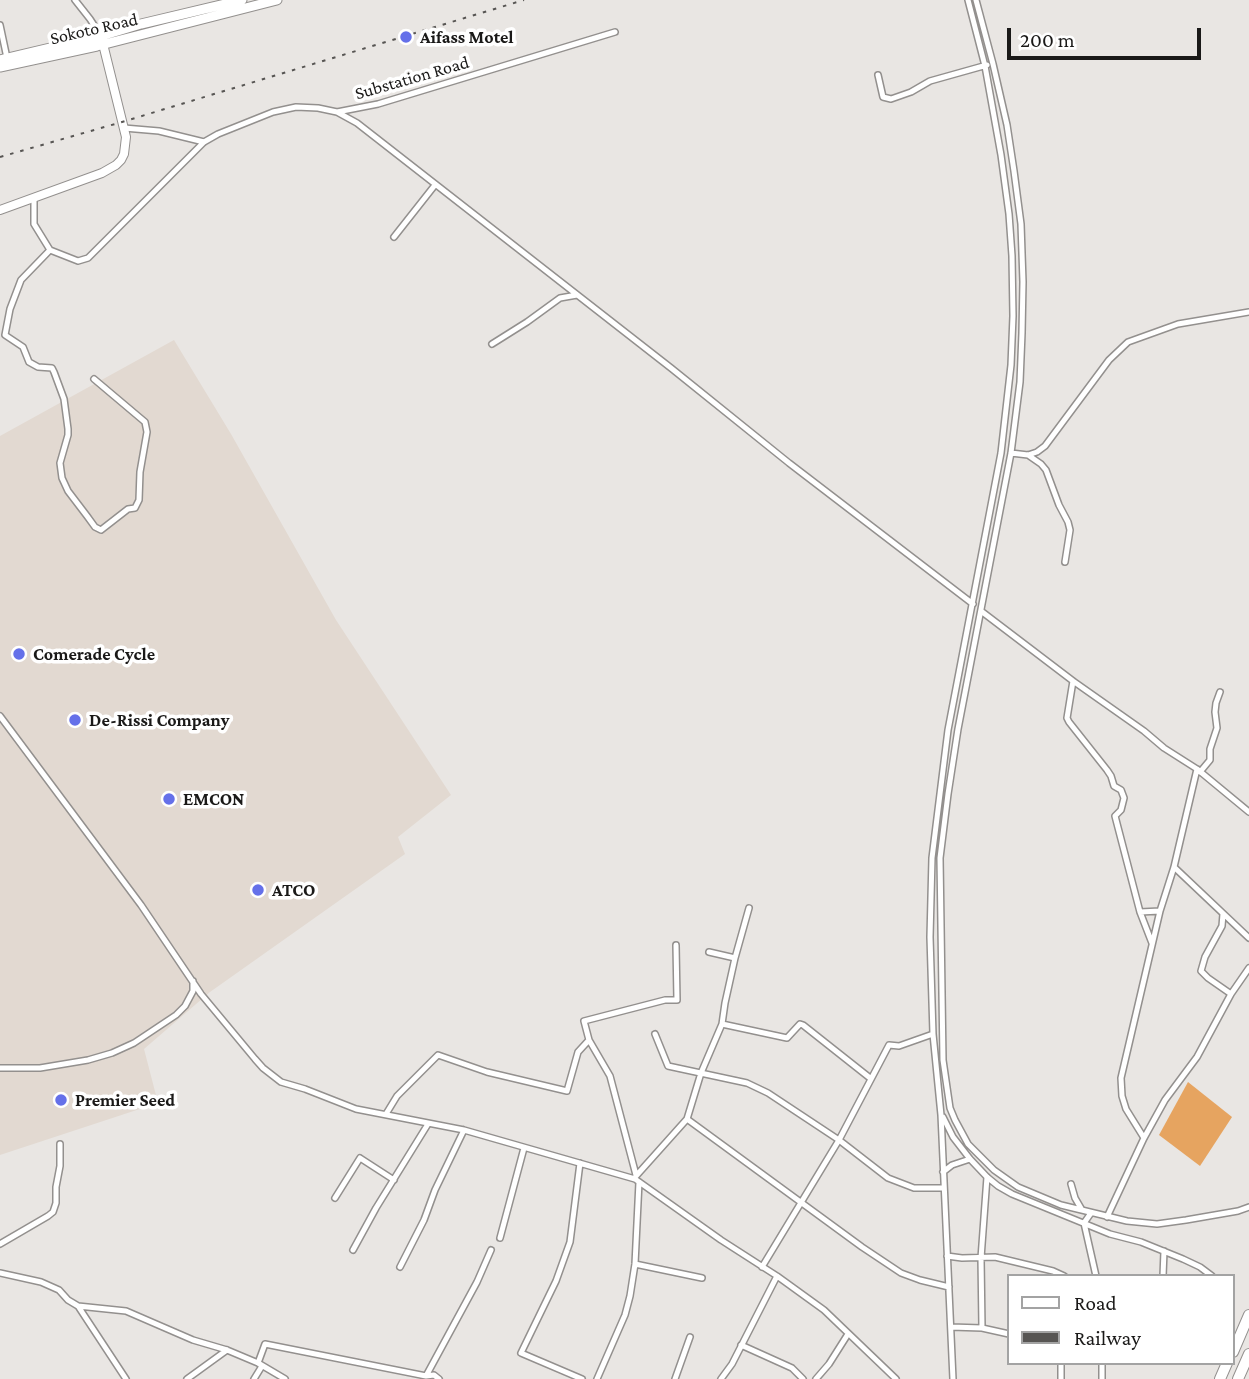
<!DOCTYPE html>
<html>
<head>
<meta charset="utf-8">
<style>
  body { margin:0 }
  #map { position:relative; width:1249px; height:1379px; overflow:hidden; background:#e9e6e3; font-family:"Crimson Pro",serif }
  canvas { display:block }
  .legend { position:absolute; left:1007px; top:1274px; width:228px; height:91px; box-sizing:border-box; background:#fff; border:2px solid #a3a3a3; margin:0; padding:9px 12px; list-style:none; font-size:21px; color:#1a1918 }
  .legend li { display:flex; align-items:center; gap:14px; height:35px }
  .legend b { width:35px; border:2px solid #a3a3a3 }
  .scale { position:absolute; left:1007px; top:28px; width:194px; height:32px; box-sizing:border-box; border:4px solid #1a1918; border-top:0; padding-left:9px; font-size:21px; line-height:24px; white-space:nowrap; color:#1a1918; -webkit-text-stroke:5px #fff; paint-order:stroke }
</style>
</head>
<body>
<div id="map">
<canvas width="1249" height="1379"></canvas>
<ul class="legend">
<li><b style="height:9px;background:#fff"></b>Road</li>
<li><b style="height:9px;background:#575553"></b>Railway</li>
</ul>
<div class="scale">200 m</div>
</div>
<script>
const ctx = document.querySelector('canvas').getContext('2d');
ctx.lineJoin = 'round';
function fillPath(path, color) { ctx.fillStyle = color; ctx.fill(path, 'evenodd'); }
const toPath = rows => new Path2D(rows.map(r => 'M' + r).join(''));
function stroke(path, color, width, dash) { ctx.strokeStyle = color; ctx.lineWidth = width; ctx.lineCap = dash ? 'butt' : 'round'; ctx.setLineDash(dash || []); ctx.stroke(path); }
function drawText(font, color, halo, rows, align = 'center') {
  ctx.font = font + ' "Crimson Pro",serif'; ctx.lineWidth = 7; ctx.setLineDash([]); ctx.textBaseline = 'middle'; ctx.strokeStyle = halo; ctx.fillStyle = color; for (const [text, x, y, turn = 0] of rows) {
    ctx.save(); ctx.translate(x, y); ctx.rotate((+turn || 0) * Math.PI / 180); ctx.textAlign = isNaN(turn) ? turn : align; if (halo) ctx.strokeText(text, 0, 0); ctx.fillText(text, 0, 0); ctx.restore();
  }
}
const built = toPath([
  [174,340,231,434,336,620,451,795,398,837,405,854,210,992,144,1049,158,1103,0,1155,0,436]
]);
const forest = toPath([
  [1188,1082,1232,1117,1200,1166,1159,1135]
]);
const street = toPath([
  [75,0,90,19,101,36],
  [976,0,993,64,1007,125,1014,171,1021,224,1023,282,1022,333,1020,382,1011,453,958,729,948,794,940,858,943,1060,950,1108,955,1120,968,1144,994,1170,1018,1187,1061,1205,1127,1221,1157,1224,1186,1220,1238,1211,1249,1207],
  [0,25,7,58],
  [878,75,883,97,891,99,911,92,930,81,987,65],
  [337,112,378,104,615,32],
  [124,128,159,131,204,142],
  [34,198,34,224,50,250,78,261,88,258,204,142,218,134,273,112,296,107,318,108,337,112,357,123,671,368,789,463,973,604],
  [394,237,435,185],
  [50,250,21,280,10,309,5,335,23,347,29,362,38,367,52,368,54,372,64,399,68,429,68,435,60,463,62,478,68,491,87,516,95,527,101,530,128,509,135,508,139,500,140,472,147,432,145,422,94,379],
  [492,344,527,322,560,298,577,295],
  [1011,453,1028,455,1037,452,1045,446,1109,360,1128,342,1178,324,1249,312],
  [1028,455,1041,464,1046,470,1059,505,1068,522,1070,530,1065,562],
  [981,611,1073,681,1144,731,1164,748,1197,769,1249,812],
  [1073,681,1067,718,1069,722,1107,770,1111,776,1114,786,1121,790,1124,798,1121,810,1115,816,1140,912,1152,943],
  [0,716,141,905,201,994,255,1059,263,1068,281,1082,305,1089,356,1109,464,1130,635,1179,721,1240,777,1276,824,1310,896,1379],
  [1200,772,1210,760,1210,749,1217,728,1215,712,1216,703,1220,692],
  [1174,867,1249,938],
  [1140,912,1160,911],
  [1223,914,1222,926,1205,957,1201,971,1208,978,1231,994],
  [709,952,735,958],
  [722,1024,787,1038,800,1024,803,1025,870,1078],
  [655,1034,668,1066,747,1083,768,1093,839,1140,888,1178,914,1188,944,1188],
  [0,1068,40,1068,88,1060,112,1053,134,1043,176,1015,185,1006,193,991,193,981],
  [386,1114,397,1096,438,1055,487,1072,567,1091,578,1052,589,1040],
  [943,1117,953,1137,970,1159,987,1177,998,1186,1012,1194,1110,1234,1141,1242,1183,1259,1200,1267,1212,1276],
  [687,1119,862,1247,901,1273,920,1280,949,1287],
  [1144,1138,1126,1109,1122,1096,1121,1078,1160,911,1174,867,1197,769],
  [580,1163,570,1242,556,1281,521,1353,582,1379],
  [943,1172,952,1165,970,1159],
  [636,1175,610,1076,589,1040,584,1021,665,1000,677,1000,676,945],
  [636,1176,687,1119,701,1073,722,1024,725,1003,735,958,749,908],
  [1071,1184,1075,1198,1082,1210],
  [335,1198,360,1158,394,1180],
  [1091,1213,1084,1223,1096,1276],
  [1107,1217,1144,1138,1165,1100,1197,1057,1231,994,1249,968],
  [500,1238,524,1148],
  [0,1244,48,1216,53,1212,56,1203,56,1187,60,1166,60,1144],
  [353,1250,376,1208,428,1124],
  [947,1256,962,1258,995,1257,1053,1271,1064,1276],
  [635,1264,702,1278],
  [400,1267,424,1220,435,1190,464,1130],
  [762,1267,839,1140,889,1045,899,1046,933,1034],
  [0,1273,41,1282,59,1290,68,1300,78,1306,126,1379],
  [1163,1276,1164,1251],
  [78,1306,126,1311,193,1340,227,1350,258,1363,285,1379],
  [951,1327,982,1328,1009,1334],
  [982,1328,981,1258,987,1177],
  [741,1345,792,1368,803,1379],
  [258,1363,265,1344,426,1376,477,1282,491,1250],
  [1061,1363,1061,1379],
  [1102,1363,1102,1379],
  [426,1376,434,1375,439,1379],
  [187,1379,227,1350],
  [254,1379,262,1366],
  [597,1379,625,1315,630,1296,635,1264,639,1182],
  [675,1379,690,1337],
  [721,1379,732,1364,777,1276],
  [816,1379,829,1364,848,1334],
  [953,1379,941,1115,933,1034,930,937,932,858,948,730,1001,453,1011,365,1013,316,1012,256,1009,214,1001,155,985,66,968,0]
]);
const secondary = toPath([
  [0,210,102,173,116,165,121,160,124,154,126,137,103,44]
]);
const primary = toPath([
  [0,60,101,36,141,24,242,0],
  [0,67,97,46,277,0]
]);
const highway = toPath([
  [1233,1352,1249,1315],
  [1220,1379,1227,1363],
  [1238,1379,1249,1354]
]);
const rail = toPath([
  [0,157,122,122,524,0]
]);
const markers = [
  [406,37,7,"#6570e9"],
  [19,654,7,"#6570e9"],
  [75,720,7,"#6570e9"],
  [169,799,7,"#6570e9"],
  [258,890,7,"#6570e9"],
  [61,1100,7,"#6570e9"]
];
const streetNames = [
  ["Sokoto Road",94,29,-13],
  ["Substation Road",412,78,-16]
];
const poiNames = [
  ["Aifass Motel",420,37],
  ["Comerade Cycle",33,654],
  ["De-Rissi Company",89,720],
  ["EMCON",183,799],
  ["ATCO",272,890],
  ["Premier Seed",75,1100]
];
fillPath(built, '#e2d9d1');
fillPath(forest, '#e6a460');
stroke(street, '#93908e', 8);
stroke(secondary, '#93908e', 10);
stroke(primary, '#93908e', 11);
stroke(highway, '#93908e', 12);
stroke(street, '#fff', 5);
stroke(secondary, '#fff', 8);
stroke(primary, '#fff', 9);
stroke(highway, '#fff', 10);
stroke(rail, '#575553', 2, [3.5, 7]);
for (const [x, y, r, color] of markers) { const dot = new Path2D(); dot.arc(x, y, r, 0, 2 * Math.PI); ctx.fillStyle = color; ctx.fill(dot); stroke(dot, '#fff', 2.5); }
drawText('18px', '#1a1918', '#fff', streetNames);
drawText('bold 18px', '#1a1918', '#fff', poiNames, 'left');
</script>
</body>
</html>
